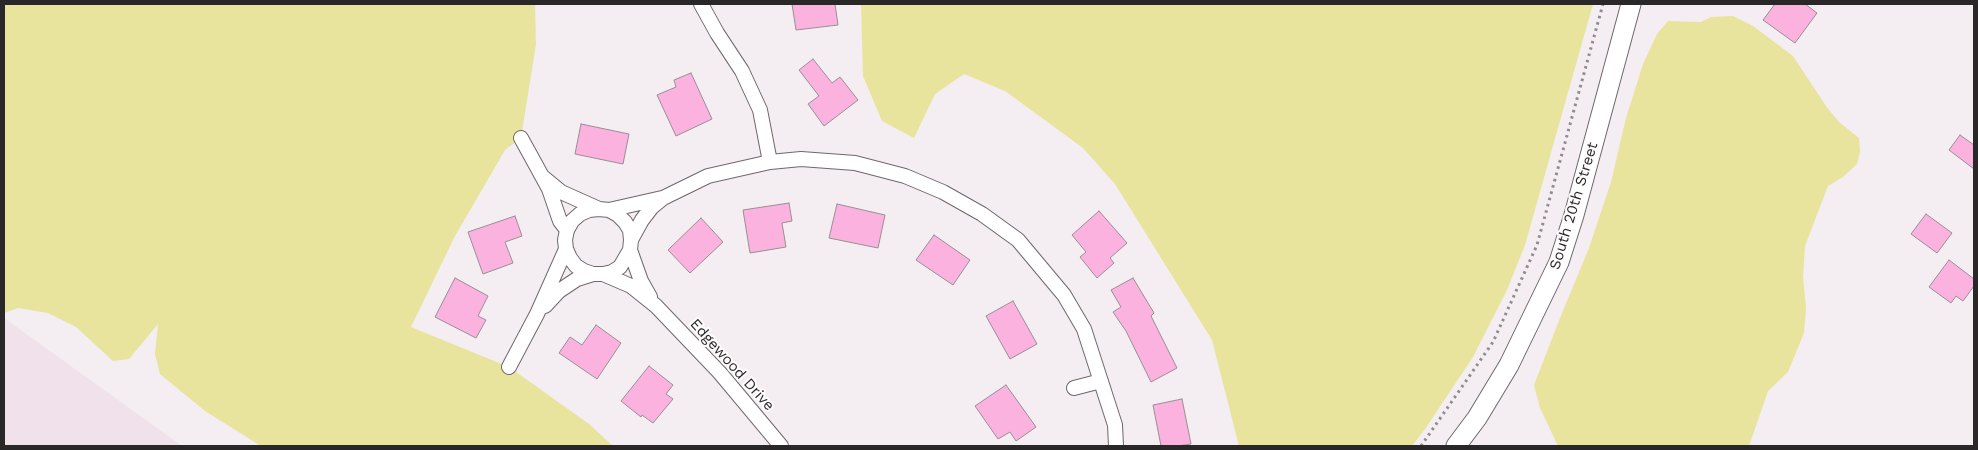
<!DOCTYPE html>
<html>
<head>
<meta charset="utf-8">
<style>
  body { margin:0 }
  #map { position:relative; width:1978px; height:450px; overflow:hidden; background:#f4edf1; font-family:"Work Sans",sans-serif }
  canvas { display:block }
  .frame { position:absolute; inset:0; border:5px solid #2a2729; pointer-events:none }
</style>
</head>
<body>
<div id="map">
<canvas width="1978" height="450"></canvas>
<div class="frame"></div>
</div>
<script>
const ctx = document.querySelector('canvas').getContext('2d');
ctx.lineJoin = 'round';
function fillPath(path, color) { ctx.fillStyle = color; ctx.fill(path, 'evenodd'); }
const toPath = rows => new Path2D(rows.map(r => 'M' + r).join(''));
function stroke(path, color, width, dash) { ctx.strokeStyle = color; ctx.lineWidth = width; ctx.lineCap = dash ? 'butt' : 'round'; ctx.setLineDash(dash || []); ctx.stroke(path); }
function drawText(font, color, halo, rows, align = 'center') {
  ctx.font = font + ' "Work Sans",sans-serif'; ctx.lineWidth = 4; ctx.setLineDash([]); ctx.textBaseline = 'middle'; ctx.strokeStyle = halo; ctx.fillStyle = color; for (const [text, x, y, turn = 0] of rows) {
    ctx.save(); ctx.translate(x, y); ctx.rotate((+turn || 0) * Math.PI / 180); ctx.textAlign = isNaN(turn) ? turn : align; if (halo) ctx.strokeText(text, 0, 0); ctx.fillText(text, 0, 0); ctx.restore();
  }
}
const built = toPath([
  [4,318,182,446,4,446]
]);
const green = toPath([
  [4,4,535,4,536,44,521,138,505,150,455,236,411,327,509,367,589,424,613,446,261,446,205,411,160,374,155,354,158,324,129,359,113,361,76,327,48,313,18,308,4,313],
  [861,4,1593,4,1525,245,1507,290,1473,357,1425,429,1412,446,1239,446,1212,340,1115,184,1083,148,1005,91,964,74,935,94,914,138,882,121,863,76],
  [1733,16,1753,26,1793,56,1826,106,1839,122,1859,138,1860,152,1857,164,1843,177,1828,186,1805,246,1803,277,1806,308,1804,333,1788,372,1768,391,1749,446,1558,446,1540,408,1534,385,1562,313,1589,248,1611,182,1626,118,1643,64,1657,34,1668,21,1701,22,1711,17]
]);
const building = toPath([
  [792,4,835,4,838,25,796,30,792,4],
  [1775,4,1805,4,1817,13,1795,43,1763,20,1775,4],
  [813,59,832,83,840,77,858,100,824,126,808,104,819,96,799,70,813,59],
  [691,73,712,119,676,136,657,95,676,87,674,80,691,73],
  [581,124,629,134,623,164,575,154,581,124],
  [1960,135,1974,145,1974,169,1949,150,1960,135],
  [789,203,792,221,782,223,786,247,750,253,743,210,789,203],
  [837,204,885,215,878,248,829,238,837,204],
  [1099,211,1127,243,1110,258,1114,263,1097,278,1080,257,1086,252,1072,235,1099,211],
  [1926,214,1952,233,1937,253,1911,234,1926,214],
  [515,216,522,236,505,242,513,263,483,274,468,232,515,216],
  [701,218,723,242,690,273,668,250,701,218],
  [934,235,970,260,953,285,916,260,934,235],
  [1949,260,1974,279,1974,286,1963,301,1956,296,1951,303,1929,287,1949,260],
  [455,278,488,296,478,316,486,320,476,338,435,317,455,278],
  [1133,278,1154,313,1151,316,1177,368,1151,382,1126,331,1113,312,1121,307,1111,290,1133,278],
  [1013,301,1037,344,1010,359,986,316,1013,301],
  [596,325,621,343,597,379,559,353,570,337,582,345,596,325],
  [649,366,673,385,666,394,673,399,653,423,642,415,641,417,621,401,649,366],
  [1006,385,1036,427,1016,441,1010,432,998,439,975,406,1006,385],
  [1182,399,1191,444,1178,446,1161,446,1153,405,1182,399]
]);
const path = toPath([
  [1421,446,1493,342,1537,245,1603,4]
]);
const street = toPath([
  [701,4,717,33,742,71,760,110,770,162],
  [521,138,549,189,560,221,567,230,565,240,566,249,570,258,576,266,584,271,593,274,603,274,612,272,620,267,630,250,631,240,630,230,625,222,618,215,609,210,599,209,589,210,580,214,572,221,567,230],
  [544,178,561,192,599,209],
  [609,210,662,198],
  [631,240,642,220,652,207,663,198,708,176,770,162,801,159,855,163,905,176,943,192,982,214,1018,240,1064,295,1084,329,1115,425,1116,446],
  [630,250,641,281,650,297],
  [603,274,631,286,656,306,720,373,781,446],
  [545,306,559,291,577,279,593,274],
  [509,367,537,314,566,249],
  [1074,388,1101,381]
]);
const secondary = toPath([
  [1456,446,1477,418,1509,365,1559,262,1574,215,1631,4]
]);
const streetNames = [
  ["South 20th Street",1574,206,-73],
  ["Edgewood Drive",732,365,48]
];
fillPath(built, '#f0e1ea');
fillPath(green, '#e8e49d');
fillPath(building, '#fcb2de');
stroke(building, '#968f93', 1);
stroke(street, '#6e686c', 16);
stroke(secondary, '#6e686c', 21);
stroke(path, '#908b8e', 3, [2.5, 4]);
stroke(street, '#fff', 14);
stroke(secondary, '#fff', 19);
drawText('15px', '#2a2729', '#fffcfd', streetNames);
</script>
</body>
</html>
